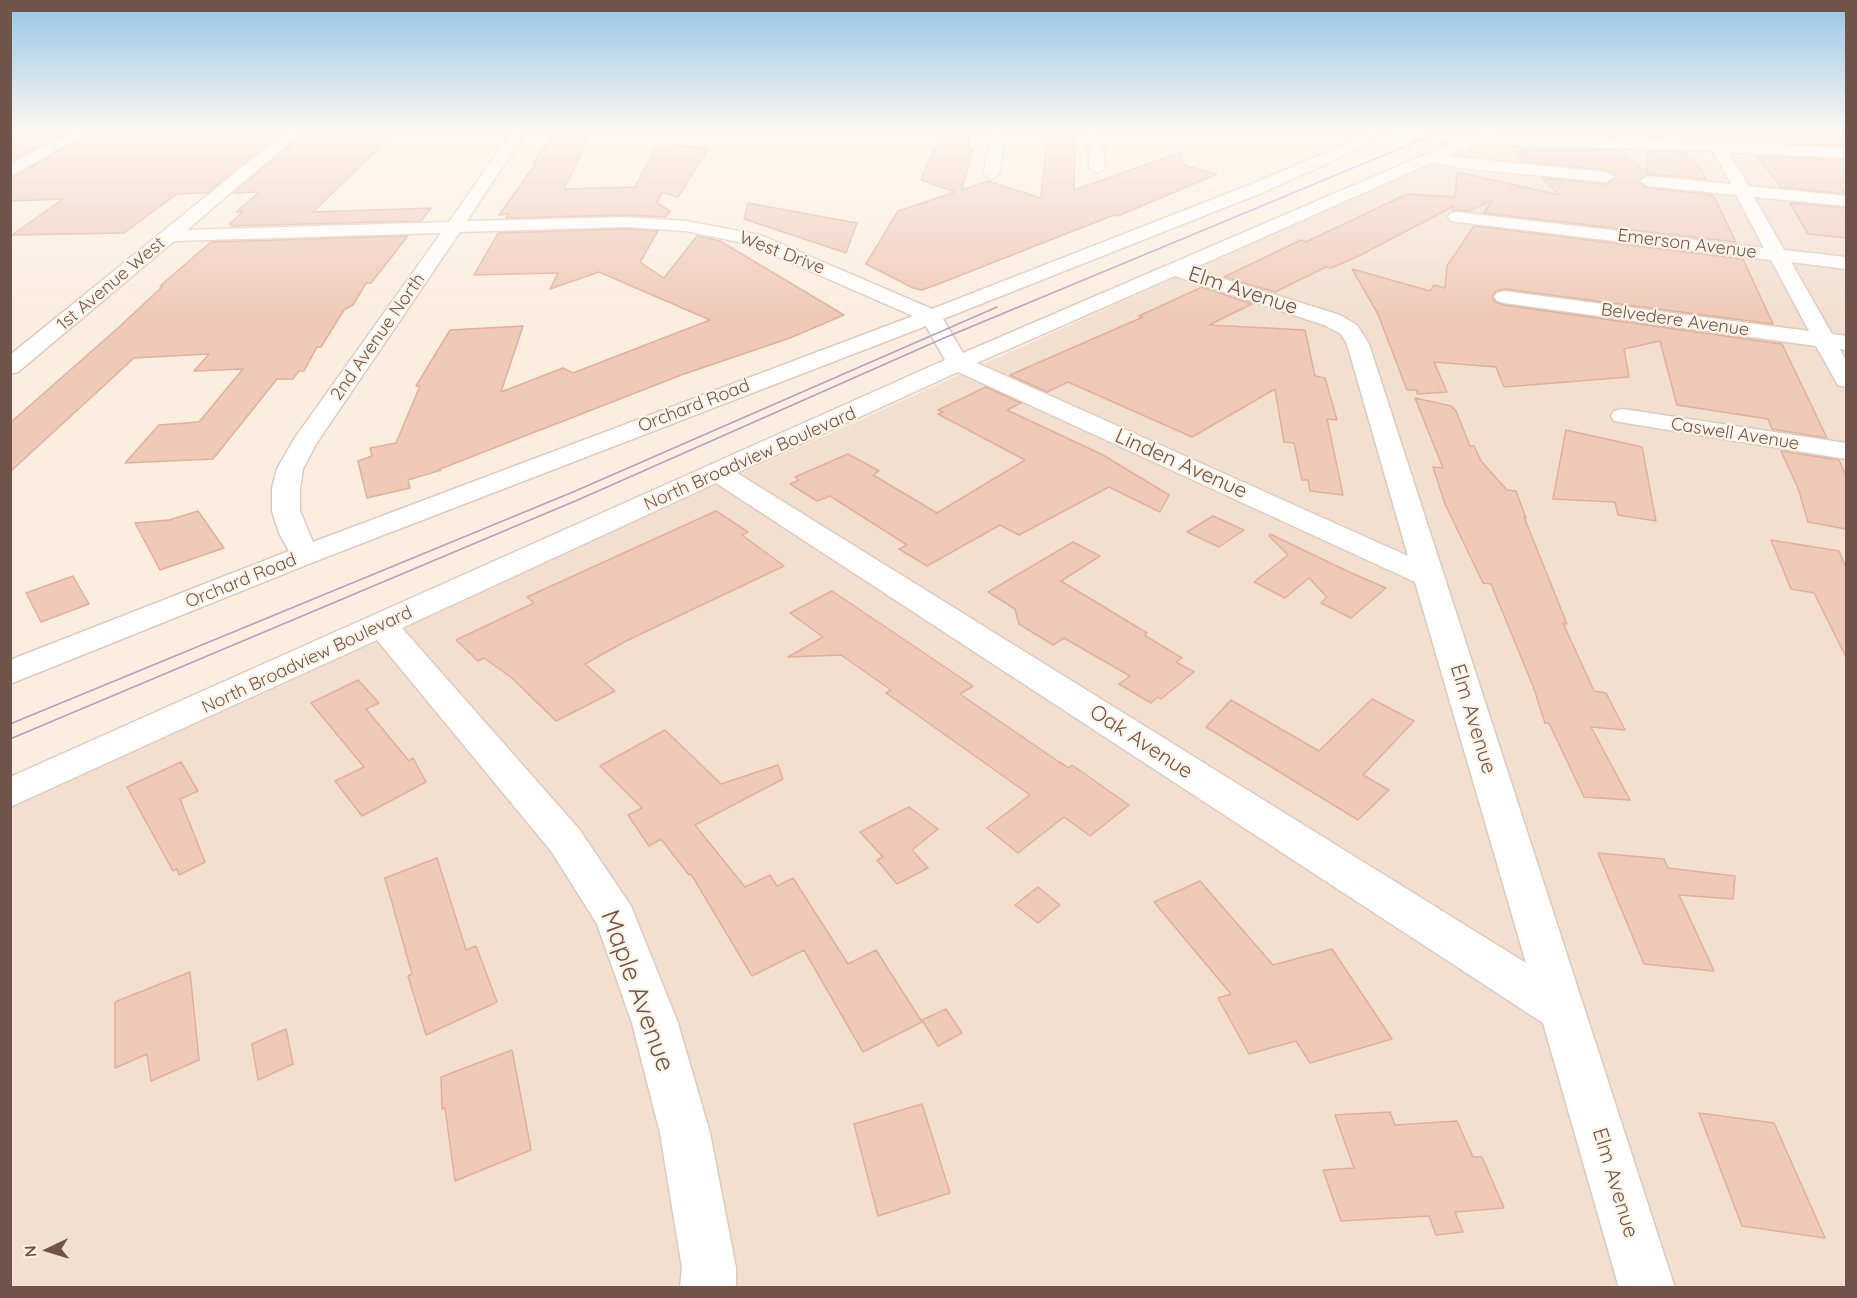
<!DOCTYPE html>
<html>
<head>
<meta charset="utf-8">
<style>
  body { margin:0 }
  #map { position:relative; width:1857px; height:1298px; overflow:hidden; background:#fbeee0; font-family:Quicksand,sans-serif }
  canvas { display:block }
  .frame { position:absolute; inset:0; border:12px solid #715449; pointer-events:none }
  .north { position:absolute; left:18px; top:1220px; width:60px; height:60px; -webkit-text-stroke:4px #fef3e6; paint-order:stroke; rotate:266deg; font-size:16px; font-weight:700; line-height:24px; text-align:center; color:#715449 }
  .north::after { content:''; display:block; margin:auto; width:21px; height:27px; background:#715449; clip-path:polygon(50% 0,100% 100%,50% 72%,0 100%) }
</style>
</head>
<body>
<div id="map">
<canvas width="1857" height="1298"></canvas>
<div class="frame"></div>
<div class="north">N</div>
</div>
<script>
const ctx = document.querySelector('canvas').getContext('2d');
ctx.lineJoin = 'round';
function fillPath(path, color) { ctx.fillStyle = color; ctx.fill(path, 'evenodd'); }
const toPath = rows => new Path2D(rows.map(r => 'M' + r).join(''));
function stroke(path, color, width, dash) { ctx.strokeStyle = color; ctx.lineWidth = width; ctx.lineCap = dash ? 'butt' : 'round'; ctx.setLineDash(dash || []); ctx.stroke(path); }
function drawText(font, color, halo, rows, align = 'center') {
  ctx.font = font + ' Quicksand,sans-serif'; ctx.lineWidth = 4.5; ctx.setLineDash([]); ctx.textBaseline = 'middle'; ctx.strokeStyle = halo; ctx.fillStyle = color; for (const [text, x, y, turn = 0] of rows) {
    ctx.save(); ctx.translate(x, y); ctx.rotate((+turn || 0) * Math.PI / 180); ctx.textAlign = isNaN(turn) ? turn : align; if (halo) ctx.strokeText(text, 0, 0); ctx.fillText(text, 0, 0); ctx.restore();
  }
}
const residential = toPath([
  [1504,131,1846,131,1846,1287,11,1287,10,804,1453,152]
]);
const building = toPath([
  [554,131,592,131,564,189,635,187,656,146,709,147,678,197,662,192,657,203,670,211,666,217,625,215,506,218,508,214,499,215,536,163,533,163,554,131],
  [1743,131,1846,131,1846,146,1748,141,1743,131],
  [395,133,313,212,431,208,421,221,230,226,233,224,229,224,243,212,236,212,259,192,234,193,301,135,395,133],
  [179,134,174,137,277,136,207,193,177,194,124,233,12,235,63,199,10,201,10,179,81,138,179,134],
  [10,135,55,137,10,162,10,135],
  [944,135,969,135,969,148,973,148,962,190,988,181,1041,198,1047,137,1075,138,1074,190,1181,152,1184,165,1217,174,1118,216,1114,215,941,283,922,290,913,288,866,264,898,211,955,192,921,180,929,160,944,135],
  [1572,149,1618,150,1647,173,1648,151,1682,152,1701,169,1706,179,1648,174,1638,182,1648,188,1713,195,1736,242,1484,213,1492,201,1468,211,1453,210,1454,206,1359,256,1331,268,1326,267,1275,292,1224,277,1301,240,1306,242,1407,194,1455,197,1457,172,1559,195,1542,178,1606,184,1616,178,1606,170,1526,162,1516,152,1523,152,1520,150,1574,151,1572,149],
  [1757,156,1846,160,1846,183,1839,182,1845,194,1781,187,1757,156],
  [748,203,857,223,846,253,744,219,748,203],
  [1790,203,1846,208,1846,238,1808,234,1790,203],
  [1474,226,1743,259,1773,324,1504,289,1496,291,1492,297,1495,302,1504,305,1782,344,1827,438,1772,429,1768,419,1677,405,1660,341,1624,349,1629,377,1504,387,1496,367,1434,362,1447,392,1417,394,1417,390,1407,390,1378,314,1352,269,1430,291,1434,285,1445,288,1447,266,1474,226],
  [625,229,658,231,640,262,664,278,697,236,720,241,844,315,790,338,684,374,440,469,441,470,408,480,410,488,367,498,358,461,372,456,370,448,396,443,420,386,416,386,450,330,523,326,501,392,563,368,573,373,710,320,599,272,550,289,558,273,474,275,498,233,625,229],
  [408,236,371,283,366,283,353,305,344,310,321,347,317,347,304,371,299,371,293,379,277,379,213,459,125,463,159,425,199,422,243,369,194,371,209,354,134,358,10,472,10,423,118,328,163,286,160,286,211,242,408,236],
  [1202,287,1252,304,1209,325,1305,330,1315,376,1325,378,1337,420,1327,419,1343,495,1310,491,1308,480,1302,480,1294,443,1284,442,1275,389,1192,437,1068,382,1047,392,1010,375,1143,317,1139,316,1202,287],
  [986,387,1021,403,1007,410,1103,455,1169,495,1160,512,1109,487,1019,535,1000,525,927,566,899,549,907,545,830,496,817,501,790,484,799,480,795,477,848,454,879,471,873,475,937,513,1025,460,938,414,943,412,938,410,986,387],
  [1415,398,1451,406,1456,411,1470,446,1474,446,1481,461,1507,490,1516,491,1526,518,1524,517,1567,624,1563,623,1594,691,1606,693,1625,730,1591,727,1630,800,1584,797,1549,723,1545,723,1533,686,1491,584,1483,583,1445,504,1433,467,1443,468,1415,398],
  [1566,430,1642,447,1656,521,1618,515,1615,502,1553,499,1566,430],
  [1781,451,1839,460,1846,476,1846,529,1808,522,1798,488,1781,451],
  [198,511,224,548,160,570,135,523,169,520,198,511],
  [716,511,748,532,742,535,784,566,626,641,585,664,615,691,556,721,512,678,484,658,478,661,456,640,534,603,527,597,716,511],
  [1213,516,1244,530,1219,547,1187,532,1213,516],
  [1270,534,1347,571,1386,588,1351,618,1321,603,1327,597,1309,578,1285,598,1254,582,1288,555,1269,536,1270,534],
  [1771,540,1839,551,1846,568,1846,657,1814,593,1791,589,1771,540],
  [1073,542,1100,556,1061,581,1147,633,1144,635,1182,658,1176,662,1194,672,1161,699,1158,697,1151,703,1119,684,1130,676,1064,638,1053,645,1019,624,1015,609,988,592,1073,542],
  [73,576,89,604,41,622,26,593,73,576],
  [832,591,973,686,960,694,1059,762,1069,768,1072,765,1129,805,1090,836,1064,817,1018,853,987,828,1030,795,886,693,891,690,841,655,788,657,823,637,790,613,832,591],
  [358,680,379,703,366,709,409,761,413,758,426,782,362,816,335,781,364,767,311,703,358,680],
  [1372,699,1414,721,1363,775,1389,790,1358,820,1206,727,1231,700,1319,751,1372,699],
  [665,730,721,784,778,765,783,779,695,825,745,887,770,875,777,886,793,878,848,964,876,950,922,1022,863,1052,804,950,752,976,691,874,689,875,661,839,649,846,628,815,642,808,600,766,665,730],
  [181,762,198,791,180,799,205,862,179,875,177,869,173,871,127,787,181,762],
  [909,807,938,829,912,850,928,868,897,884,877,860,883,857,860,832,909,807],
  [1598,853,1664,859,1668,868,1735,876,1733,899,1679,895,1714,971,1644,964,1598,853],
  [437,858,466,950,476,946,497,1002,426,1035,408,976,412,974,385,878,437,858],
  [1200,881,1273,965,1332,949,1392,1039,1310,1063,1296,1041,1249,1054,1218,998,1231,994,1154,902,1200,881],
  [1038,887,1060,905,1038,923,1015,905,1038,887],
  [190,972,199,1060,151,1081,147,1054,115,1068,115,1002,190,972],
  [946,1009,962,1033,938,1046,922,1020,946,1009],
  [286,1029,293,1064,258,1080,252,1044,286,1029],
  [512,1050,531,1150,455,1181,445,1108,442,1109,441,1077,512,1050],
  [922,1104,950,1193,878,1216,854,1124,922,1104],
  [1390,1112,1395,1125,1457,1121,1473,1157,1482,1157,1504,1208,1455,1212,1463,1232,1436,1235,1429,1216,1341,1221,1323,1170,1354,1168,1335,1115,1390,1112],
  [1699,1113,1774,1123,1825,1238,1742,1226,1699,1113]
]);
const minor = toPath([
  [71,131,89,131,10,177,10,165,71,131],
  [287,131,303,131,187,230,449,222,512,131,526,131,467,221,625,217,686,221,760,235,932,309,1252,184,1353,141,1362,134,1362,131,1376,131,1375,139,1363,147,1264,192,943,319,963,353,1452,143,1384,135,1377,131,1426,131,1471,135,1479,131,1499,131,1495,135,1625,137,1846,148,1846,158,1729,152,1748,186,1846,196,1846,206,1754,197,1784,250,1846,257,1846,269,1791,262,1832,334,1846,336,1846,350,1840,349,1846,360,1846,387,1838,385,1816,346,1504,303,1497,301,1494,297,1497,293,1504,291,1809,331,1771,260,1457,222,1451,221,1448,217,1451,213,1457,212,1764,248,1736,195,1648,186,1640,181,1648,176,1731,184,1713,151,1475,144,1448,156,1606,172,1614,177,1606,182,1461,168,1433,162,1192,269,1340,315,1357,325,1369,344,1675,1288,1619,1288,1543,1023,716,483,402,628,579,829,631,906,678,1023,710,1133,736,1268,736,1288,680,1288,682,1268,660,1133,632,1023,597,924,551,851,377,640,10,807,10,777,945,360,926,326,316,561,10,684,10,660,289,551,279,533,272,511,272,488,277,469,294,439,441,233,174,241,18,372,10,374,10,355,287,131],
  [625,227,686,231,748,244,913,316,313,542,300,511,300,488,303,469,316,444,460,232,625,227],
  [1175,276,1324,325,1341,334,1347,344,1408,556,977,363,1175,276],
  [958,372,1415,582,1526,963,737,473,958,372],
  [992,131,1006,131,999,174,991,179,983,174,992,131],
  [1088,131,1102,131,1105,167,1103,170,1097,172,1089,167,1088,131],
  [1623,409,1846,443,1846,459,1614,421,1611,416,1614,411,1623,409]
]);
const major = toPath([
  [1198,131,1323,131,1316,135,1205,135,1198,131]
]);
const tram = toPath([
  [10,724,573,492,997,307],
  [10,739,580,499,944,338,1442,131]
]);
const farStreetnames = [
  ["Emerson Avenue",1687,244,7],
  ["West Drive",782,253,21],
  ["1st Avenue West",111,284,-40],
  ["Belvedere Avenue",1675,320,8],
  ["2nd Avenue North",378,337,-55],
  ["Orchard Road",694,406,-21],
  ["Caswell Avenue",1735,434,9],
  ["North Broadview Boulevard",750,459,-24],
  ["Orchard Road",241,581,-22],
  ["North Broadview Boulevard",307,660,-25]
];
const streetNames = [
  ["Elm Avenue",1243,291,18],
  ["Linden Avenue",1181,464,24],
  ["Elm Avenue",1473,719,73],
  ["Oak Avenue",1141,742,33],
  ["Elm Avenue",1615,1183,73]
];
const nearStreetnames = [
  ["Maple Avenue",637,991,70]
];
fillPath(residential, '#f2dfcf');
fillPath(building, '#efcab9');
stroke(building, '#e1af9a', 1.5);
stroke(minor, '#dfcabd', 3);
stroke(major, '#d7cfcc', 3);
fillPath(minor, '#fff');
fillPath(major, '#f8cd9a');
stroke(tram, '#b0a0c3', 1.5);
const sky = ctx.createLinearGradient(0, 0, 0, 313);
sky.addColorStop(0, '#94c6e6');
sky.addColorStop(0.42, '#fdf7f1');
sky.addColorStop(1, '#fdf7f100');
ctx.fillStyle = sky;
ctx.fillRect(0, 0, 1857, 313);
drawText('18px', '#715449', '#fef3e6', farStreetnames);
drawText('21px', '#715449', '#fef3e6', streetNames);
drawText('26px', '#715449', '#fef3e6', nearStreetnames);
</script>
</body>
</html>
